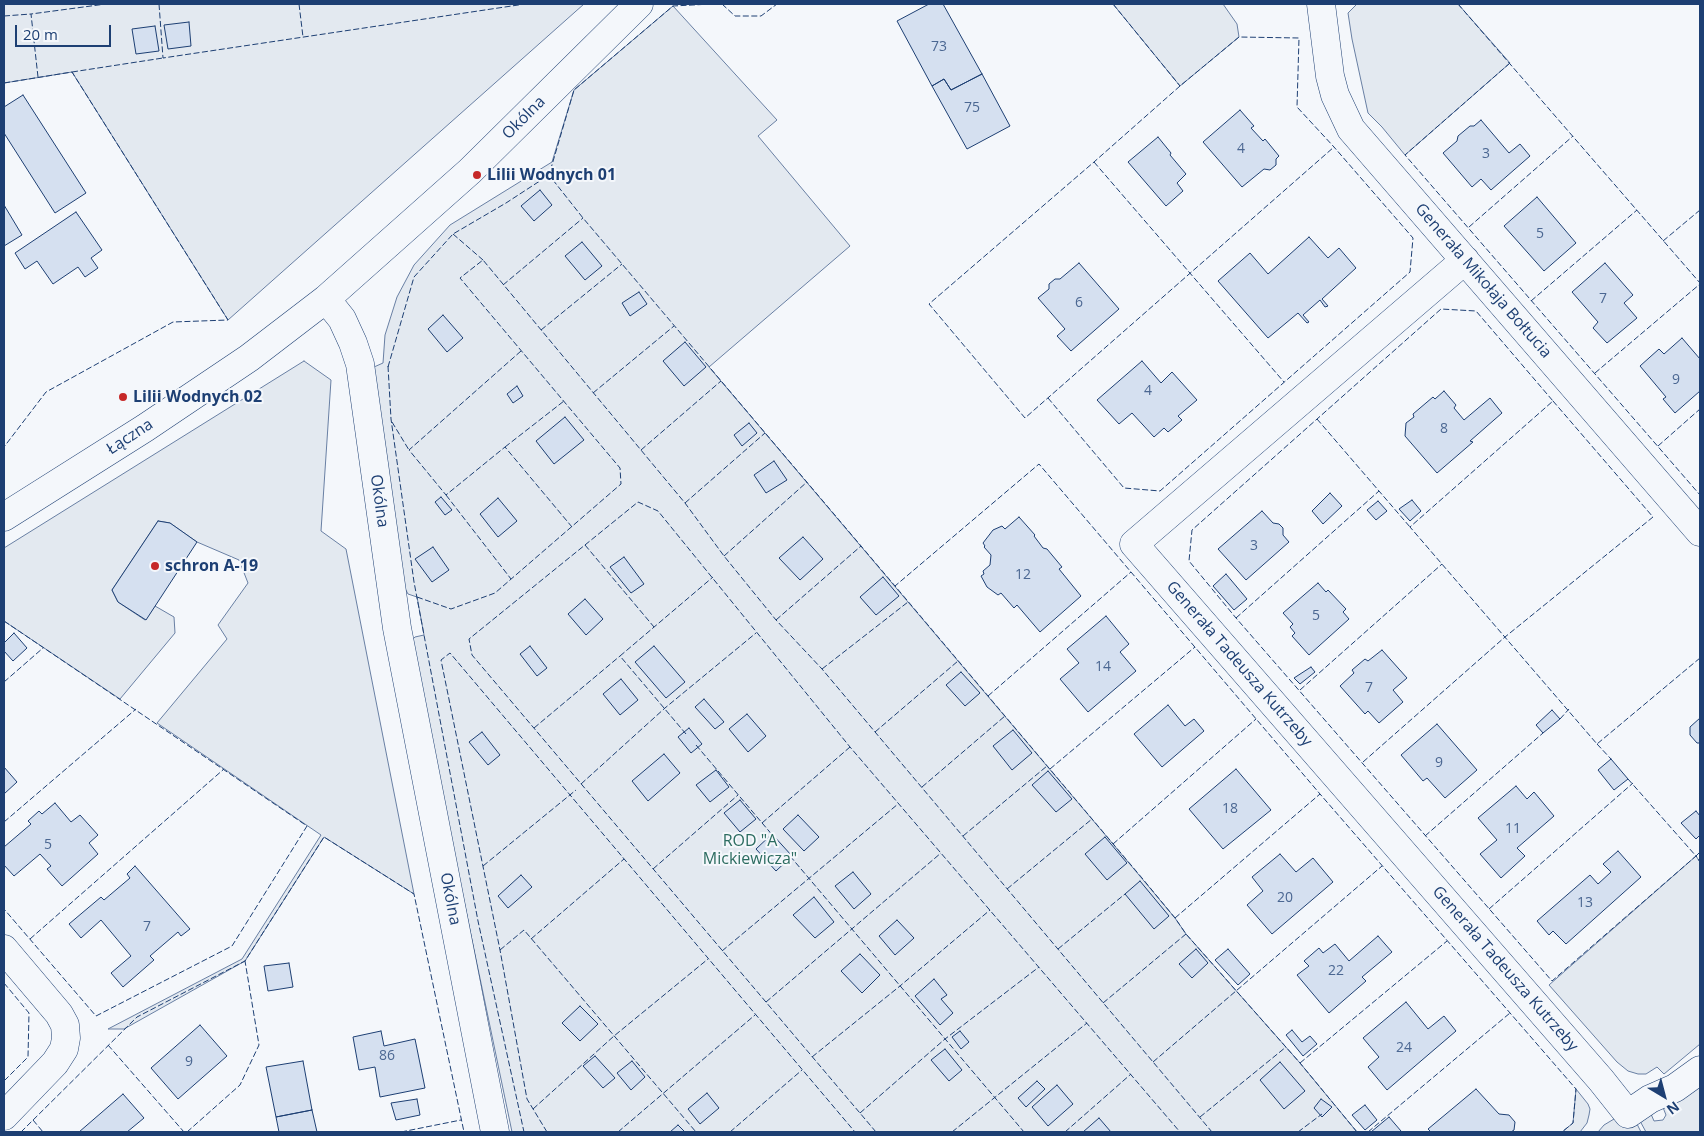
<!DOCTYPE html>
<html>
<head>
<meta charset="utf-8">
<style>
  body { margin:0 }
  #map { position:relative; width:1704px; height:1136px; overflow:hidden; background:#f4f7fb; font-family:"Open Sans",sans-serif }
  canvas { display:block }
  .frame { position:absolute; inset:0; border:5px solid #1d3f73; pointer-events:none }
  .north { position:absolute; left:1639px; top:1071px; width:50px; height:50px; -webkit-text-stroke:4px #f4f7fb; paint-order:stroke; rotate:143deg; font-size:14px; font-weight:700; line-height:20px; text-align:center; color:#1d3f73 }
  .north::after { content:''; display:block; margin:auto; width:18px; height:22px; background:#1d3f73; clip-path:polygon(50% 0,100% 100%,50% 72%,0 100%) }
  .scale { position:absolute; left:15px; top:25px; width:96px; height:22px; box-sizing:border-box; border:2px solid #1d3f73; border-top:0; padding-left:6px; font-size:15px; line-height:18px; white-space:nowrap; color:#1d3f73; -webkit-text-stroke:4px #f4f7fb; paint-order:stroke }
</style>
</head>
<body>
<div id="map">
<canvas width="1704" height="1136"></canvas>
<div class="frame"></div>
<div class="north">N</div>
<div class="scale">20 m</div>
</div>
<script>
const ctx = document.querySelector('canvas').getContext('2d');
ctx.lineJoin = 'round';
function fillPath(path, color) { ctx.fillStyle = color; ctx.fill(path, 'evenodd'); }
const toPath = rows => new Path2D(rows.map(r => 'M' + r).join(''));
function stroke(path, color, width, dash) { ctx.strokeStyle = color; ctx.lineWidth = width; ctx.lineCap = dash ? 'butt' : 'round'; ctx.setLineDash(dash || []); ctx.stroke(path); }
function drawText(font, color, halo, rows, align = 'center') {
  ctx.font = font + ' "Open Sans",sans-serif'; ctx.lineWidth = 4; ctx.setLineDash([]); ctx.textBaseline = 'middle'; ctx.strokeStyle = halo; ctx.fillStyle = color; for (const [text, x, y, turn = 0] of rows) {
    ctx.save(); ctx.translate(x, y); ctx.rotate((+turn || 0) * Math.PI / 180); ctx.textAlign = isNaN(turn) ? turn : align; if (halo) ctx.strokeText(text, 0, 0); ctx.fillText(text, 0, 0); ctx.restore();
  }
}
const green = toPath([
  [4,4,584,4,228,320,72,72,4,83,4,4],
  [1113,4,1223,4,1237,24,1239,37,1180,86,1113,4],
  [1357,4,1458,4,1510,63,1405,155,1382,127,1368,113,1352,39,1348,13,1357,4],
  [673,6,777,120,758,136,850,246,709,367,1113,844,1175,918,1186,934,1300,1063,1357,1132,512,1132,410,642,415,637,424,635,417,597,408,594,400,579,374,367,383,363,385,335,397,297,414,265,450,225,552,162,574,90,673,6],
  [304,361,331,380,321,531,346,549,414,894,324,837,245,961,124,1029,108,1029,242,959,321,835,157,723,227,639,218,625,248,583,239,560,197,542,170,523,158,521,112,590,118,602,145,620,155,606,174,617,175,633,120,699,4,621,4,548,304,361],
  [1696,856,1700,862,1700,1044,1664,1074,1657,1067,1646,1074,1638,1074,1628,1071,1617,1062,1549,985,1696,856],
  [1700,1085,1700,1132,1646,1132,1640,1121,1651,1114,1654,1121,1663,1120,1666,1115,1662,1105,1700,1085],
  [1576,1089,1588,1104,1590,1109,1589,1115,1587,1123,1580,1132,1562,1132,1573,1123,1576,1089],
  [1630,1110,1641,1132,1598,1132,1604,1125,1614,1119,1628,1114,1630,1110]
]);
const building = toPath([
  [929,4,943,4,982,74,951,90,944,79,932,86,897,21,929,4],
  [189,22,191,46,168,49,164,25,189,22],
  [155,26,159,51,136,54,132,29,155,26],
  [982,74,1010,126,967,149,932,86,944,79,951,90,982,74],
  [23,95,86,193,55,213,4,133,4,107,23,95],
  [1240,110,1254,126,1251,128,1263,141,1265,139,1279,156,1276,159,1276,165,1270,170,1264,169,1242,187,1203,142,1240,110],
  [1481,120,1509,153,1520,144,1530,156,1491,190,1481,179,1472,187,1443,153,1457,141,1458,136,1470,126,1474,126,1481,120],
  [1158,137,1171,153,1170,155,1186,174,1177,183,1183,191,1166,206,1128,162,1158,137],
  [540,190,552,205,534,221,521,206,540,190],
  [1537,197,1576,243,1544,271,1504,226,1537,197],
  [4,205,22,235,4,246,4,205],
  [76,212,102,250,91,258,98,268,85,277,78,267,53,284,37,261,25,269,15,253,76,212],
  [1309,237,1328,258,1339,248,1356,268,1322,299,1328,306,1325,307,1320,300,1303,315,1309,322,1307,323,1298,313,1268,338,1218,281,1250,253,1268,274,1309,237],
  [582,242,602,266,585,280,565,256,582,242],
  [1079,263,1119,309,1071,351,1057,336,1065,329,1038,298,1049,289,1049,284,1055,279,1060,279,1079,263],
  [1605,263,1633,295,1624,303,1637,318,1607,343,1593,328,1598,322,1572,292,1605,263],
  [639,292,647,304,630,316,622,303,639,292],
  [443,315,463,338,447,352,428,329,443,315],
  [1682,338,1700,359,1700,391,1675,413,1663,399,1666,397,1640,366,1659,349,1664,354,1682,338],
  [685,342,706,367,684,386,663,361,685,342],
  [1142,361,1161,383,1172,372,1197,400,1178,416,1182,420,1168,432,1164,428,1154,437,1132,413,1119,424,1097,400,1142,361],
  [517,386,523,396,513,403,507,394,517,386],
  [1444,391,1456,405,1454,408,1464,420,1490,398,1502,413,1470,441,1473,442,1437,473,1405,436,1406,423,1414,417,1413,414,1433,397,1435,399,1444,391],
  [565,417,584,440,554,464,536,441,565,417],
  [749,423,757,433,742,446,734,435,749,423],
  [774,461,787,480,766,493,754,475,774,461],
  [1330,493,1342,506,1323,524,1312,511,1330,493],
  [441,497,452,510,445,515,435,502,441,497],
  [498,498,517,521,498,537,480,514,498,498],
  [1412,500,1421,511,1410,521,1399,509,1412,500],
  [1378,501,1387,511,1376,520,1367,510,1378,501],
  [1262,511,1273,523,1279,524,1283,528,1283,535,1289,542,1246,580,1218,549,1262,511],
  [1019,517,1035,535,1034,536,1043,548,1047,549,1062,567,1059,569,1081,596,1040,632,1017,605,1014,608,1001,593,998,595,987,587,981,576,984,574,983,571,990,565,991,555,984,547,985,546,983,543,993,530,1002,526,1005,529,1019,517],
  [158,521,170,523,197,542,146,620,118,602,112,590,158,521],
  [803,537,823,559,800,580,779,558,803,537],
  [433,547,449,570,432,582,415,559,433,547],
  [624,557,644,584,631,593,610,567,624,557],
  [1226,574,1247,599,1234,610,1213,586,1226,574],
  [883,577,899,596,876,615,860,597,883,577],
  [1318,583,1326,592,1328,590,1346,609,1343,612,1349,619,1309,655,1292,636,1295,633,1290,627,1293,624,1283,613,1318,583],
  [585,599,603,619,586,635,568,614,585,599],
  [1106,616,1129,644,1120,652,1136,671,1088,712,1060,679,1079,663,1067,649,1106,616],
  [14,633,27,648,13,661,4,651,4,643,14,633],
  [530,646,547,668,537,676,520,654,530,646],
  [654,646,685,682,666,698,635,662,654,646],
  [1382,650,1407,678,1393,690,1403,702,1379,723,1368,711,1365,714,1340,686,1354,673,1352,670,1365,659,1368,661,1382,650],
  [1311,667,1315,672,1300,684,1294,678,1311,667],
  [961,672,980,693,965,706,946,685,961,672],
  [621,679,638,700,620,715,603,694,621,679],
  [704,699,724,722,715,729,695,707,704,699],
  [1168,705,1185,726,1194,719,1204,731,1162,767,1134,734,1168,705],
  [1552,710,1560,719,1543,733,1536,725,1552,710],
  [747,714,766,736,748,752,729,729,747,714],
  [1700,718,1700,743,1697,743,1690,735,1690,727,1700,718],
  [1437,724,1477,770,1445,798,1427,778,1423,781,1401,755,1437,724],
  [689,728,702,744,691,753,678,737,689,728],
  [1013,730,1032,753,1012,770,993,746,1013,730],
  [482,732,500,755,488,765,469,742,482,732],
  [664,754,680,773,648,801,632,781,664,754],
  [1611,759,1628,779,1614,790,1598,770,1611,759],
  [4,767,17,782,4,794,4,767],
  [1236,769,1271,810,1223,849,1189,809,1236,769],
  [716,770,729,787,710,802,696,785,716,770],
  [1048,771,1072,799,1056,812,1032,785,1048,771],
  [1516,786,1527,799,1534,792,1554,816,1517,848,1525,856,1501,878,1480,854,1497,840,1478,818,1516,786],
  [740,800,756,819,740,832,724,813,740,800],
  [55,803,71,822,80,815,98,835,89,843,98,854,62,886,47,869,51,866,40,854,14,876,4,865,4,847,31,824,28,821,39,811,42,814,55,803],
  [1696,811,1700,816,1700,835,1696,839,1681,823,1696,811],
  [798,815,819,837,804,851,783,829,798,815],
  [772,834,792,856,776,871,756,849,772,834],
  [1105,837,1127,863,1107,880,1085,854,1105,837],
  [1618,851,1641,877,1566,944,1553,931,1549,935,1537,921,1590,875,1598,884,1611,872,1603,864,1618,851],
  [1280,854,1296,872,1313,858,1333,882,1272,934,1247,905,1263,891,1252,877,1280,854],
  [135,866,190,929,181,936,178,932,150,956,154,960,123,987,111,973,131,956,101,920,81,938,69,924,101,897,104,900,130,878,127,874,135,866],
  [853,872,871,894,854,909,835,886,853,872],
  [521,875,532,887,508,908,498,896,521,875],
  [1140,881,1169,916,1154,929,1125,894,1140,881],
  [814,897,834,922,815,938,793,915,814,897],
  [897,920,914,938,895,955,879,936,897,920],
  [1378,936,1392,952,1362,977,1366,981,1329,1013,1297,975,1309,966,1304,961,1319,948,1323,953,1335,944,1349,961,1378,936],
  [1196,949,1208,963,1192,978,1179,964,1196,949],
  [1228,949,1250,974,1238,985,1215,960,1228,949],
  [860,954,880,975,862,993,841,971,860,954],
  [289,963,293,987,268,991,264,966,289,963],
  [934,979,947,995,941,999,953,1013,940,1025,915,996,934,979],
  [1406,1002,1428,1029,1444,1016,1456,1031,1387,1090,1368,1067,1379,1057,1363,1038,1406,1002],
  [580,1006,598,1024,580,1041,562,1023,580,1006],
  [200,1025,227,1056,178,1099,151,1068,200,1025],
  [1292,1030,1302,1042,1310,1036,1317,1044,1303,1056,1286,1035,1292,1030],
  [381,1031,384,1046,415,1039,425,1088,380,1097,375,1067,359,1070,353,1037,381,1031],
  [960,1031,969,1042,961,1049,952,1037,960,1031],
  [945,1049,962,1070,949,1081,931,1060,945,1049],
  [595,1056,615,1078,603,1088,583,1066,595,1056],
  [303,1061,312,1110,276,1117,266,1067,303,1061],
  [632,1061,645,1077,631,1090,617,1073,632,1061],
  [1280,1062,1305,1091,1284,1109,1260,1080,1280,1062],
  [1037,1081,1045,1089,1026,1107,1018,1098,1037,1081],
  [1057,1085,1073,1104,1048,1126,1032,1107,1057,1085],
  [1476,1089,1499,1114,1509,1115,1515,1122,1514,1130,1511,1132,1431,1132,1428,1129,1476,1089],
  [707,1093,719,1108,700,1124,688,1109,707,1093],
  [123,1094,144,1118,127,1132,79,1132,123,1094],
  [417,1099,420,1115,396,1120,391,1103,417,1099],
  [1321,1099,1332,1107,1322,1117,1314,1108,1321,1099],
  [1365,1105,1377,1120,1365,1130,1352,1115,1365,1105],
  [312,1110,317,1132,279,1132,276,1117,312,1110],
  [1389,1117,1401,1131,1399,1132,1371,1132,1389,1117],
  [1099,1118,1111,1132,1083,1132,1099,1118],
  [678,1125,685,1132,670,1132,678,1125]
]);
const minor = toPath([
  [1321,4,1330,76,1335,95,1351,129,1700,532],
  [1465,260,1134,544,1601,1080,1628,1114,1650,1099,1675,1088,1700,1070],
  [326,299,342,319,353,343,360,364,397,628,495,1132],
  [4,517,145,428,249,358,326,299,470,171,639,4],
  [4,949,59,1014,65,1025,66,1038,64,1049,55,1063,4,1116]
]);
const fence = toPath([
  [159,4,163,58,525,4],
  [299,4,303,37],
  [712,4,673,6,574,90,549,175,583,218,895,586],
  [722,4,735,16,761,16,777,4],
  [1113,4,1180,86],
  [1458,4,1700,283],
  [4,16,31,14],
  [1510,63,1405,155,1700,495],
  [72,72,163,58],
  [38,77,31,14,106,4],
  [4,83,72,72,228,320,173,322,46,392,4,447],
  [1094,162,1284,382],
  [1469,227,1573,136],
  [453,234,483,260],
  [1663,241,1700,210],
  [503,285,583,218],
  [1531,301,1637,210],
  [541,330,622,264],
  [521,351,409,450,446,495,505,447,572,527],
  [388,366,391,419,414,582,478,921,524,1132],
  [388,367,414,277,453,234,506,203,549,175],
  [1595,373,1700,284],
  [593,393,674,326],
  [1048,398,1124,488,1160,491,1410,272,1413,238,1334,147,1297,107,1299,38,1239,37,1180,86,1094,162,929,304,1025,418,1334,147],
  [1317,419,1410,527],
  [392,422,409,450],
  [1658,446,1700,409],
  [505,447,564,401],
  [641,450,721,381],
  [446,495,511,579],
  [685,503,765,433],
  [585,545,654,627],
  [724,556,807,482],
  [417,597,451,609,495,593,621,484,620,468,460,278,483,260,685,503,724,556,776,620,822,669,1212,1132],
  [1236,618,1379,491],
  [776,620,861,546],
  [4,621,307,826,232,946,96,1016,4,909],
  [1700,658,1597,744,1410,527,1553,401,1476,311,1441,309,1192,530,1189,561,1236,618,1552,981,1696,856,1700,862],
  [822,669,908,602],
  [4,682,43,648],
  [1300,690,1442,564],
  [988,696,1131,572],
  [1560,719,1569,709],
  [534,728,620,656],
  [875,732,958,661],
  [686,734,620,656,713,577],
  [1597,744,1611,759],
  [696,745,774,837],
  [1363,762,1505,637,1653,517,1553,401],
  [1050,769,1195,647],
  [1628,779,1696,856,1700,852],
  [581,784,665,708,756,633],
  [922,787,1005,716],
  [4,822,136,709],
  [762,823,850,747],
  [963,836,1047,766],
  [1425,836,1543,733],
  [1113,844,1256,719],
  [790,856,1024,1132],
  [483,866,576,790],
  [653,869,738,795],
  [1007,889,1092,819],
  [1489,909,1633,783],
  [1175,918,1320,794],
  [30,939,224,769],
  [531,939,624,859],
  [1058,949,1125,894],
  [500,950,524,930,696,1132],
  [722,951,898,804],
  [4,983,29,1013,28,1057,4,1081],
  [766,1002,941,853],
  [1103,1003,1186,934],
  [108,1045,184,1132],
  [812,1057,900,986,990,910],
  [1153,1062,1382,866],
  [1300,1063,1447,941],
  [533,1109,614,1036,708,959],
  [860,1113,945,1039,1039,967],
  [1200,1117,1286,1047],
  [33,1120,43,1132],
  [21,1132,137,1017,245,961,324,837,414,894,464,1132],
  [187,1132,240,1085,259,1045,245,961],
  [401,1132,461,1120],
  [547,1132,527,1099,500,950,441,660,450,653,855,1132],
  [618,1132,755,1015],
  [730,1132,802,1070],
  [876,1132,472,655,469,639,638,502,658,511,850,747,1180,1132],
  [952,1132,1087,1023],
  [1065,1132,1131,1074],
  [1298,1132,1322,1114],
  [1357,1132,1300,1063,1186,934,1175,918,1142,878,895,586,1039,464,1320,794,1576,1089,1573,1123,1562,1132],
  [1368,1132,1510,1013]
]);
const markers = [
  [477,175,5,"#c62828"],
  [123,397,5,"#c62828"],
  [155,566,5,"#c62828"]
];
const numberNames = [
  ["73",939,47],
  ["75",972,108],
  ["4",1241,149],
  ["3",1486,154],
  ["5",1540,234],
  ["7",1603,299],
  ["6",1079,303],
  ["9",1676,380],
  ["4",1148,391],
  ["8",1444,429],
  ["3",1254,546],
  ["12",1023,575],
  ["5",1316,616],
  ["14",1103,667],
  ["7",1369,688],
  ["9",1439,763],
  ["18",1230,809],
  ["11",1513,829],
  ["5",48,845],
  ["20",1285,898],
  ["13",1585,903],
  ["7",147,927],
  ["22",1336,971],
  ["24",1404,1048],
  ["86",387,1056],
  ["9",189,1062]
];
const streetNames = [
  ["Okólna",524,118,-45],
  ["Generała Mikołaja Bołtucia",1483,281,49],
  ["Łączna",130,437,-33],
  ["Okólna",379,501,82],
  ["Generała Tadeusza Kutrzeby",1239,664,49],
  ["Okólna",450,899,79],
  ["Generała Tadeusza Kutrzeby",1505,969,49]
];
const poiNames = [
  ["Lilii Wodnych 01",487,175],
  ["Lilii Wodnych 02",133,397],
  ["schron A-19",165,566]
];
const parkNames = [
  ["ROD \"A",750,841],
  ["Mickiewicza\"",750,859]
];
fillPath(green, '#e3e9f0');
stroke(green, '#687fa3', 1);
fillPath(building, '#d5e0f0');
stroke(building, '#1d3f73', 1);
stroke(minor, '#1d3f73', 29);
stroke(minor, '#f4f7fb', 28);
stroke(fence, '#1d3f73', 1, [6, 2.5]);
for (const [x, y, r, color] of markers) { const dot = new Path2D(); dot.arc(x, y, r, 0, 2 * Math.PI); ctx.fillStyle = color; ctx.fill(dot); stroke(dot, '#f4f7fb', 2); }
drawText('14px', '#4b6792', null, numberNames);
drawText('16px', '#1d3f73', '#f4f7fb', streetNames);
drawText('bold 16px', '#1d3f73', '#f4f7fb', poiNames, 'left');
drawText('16px', '#2c6c60', '#f4f7fb', parkNames);
</script>
</body>
</html>
